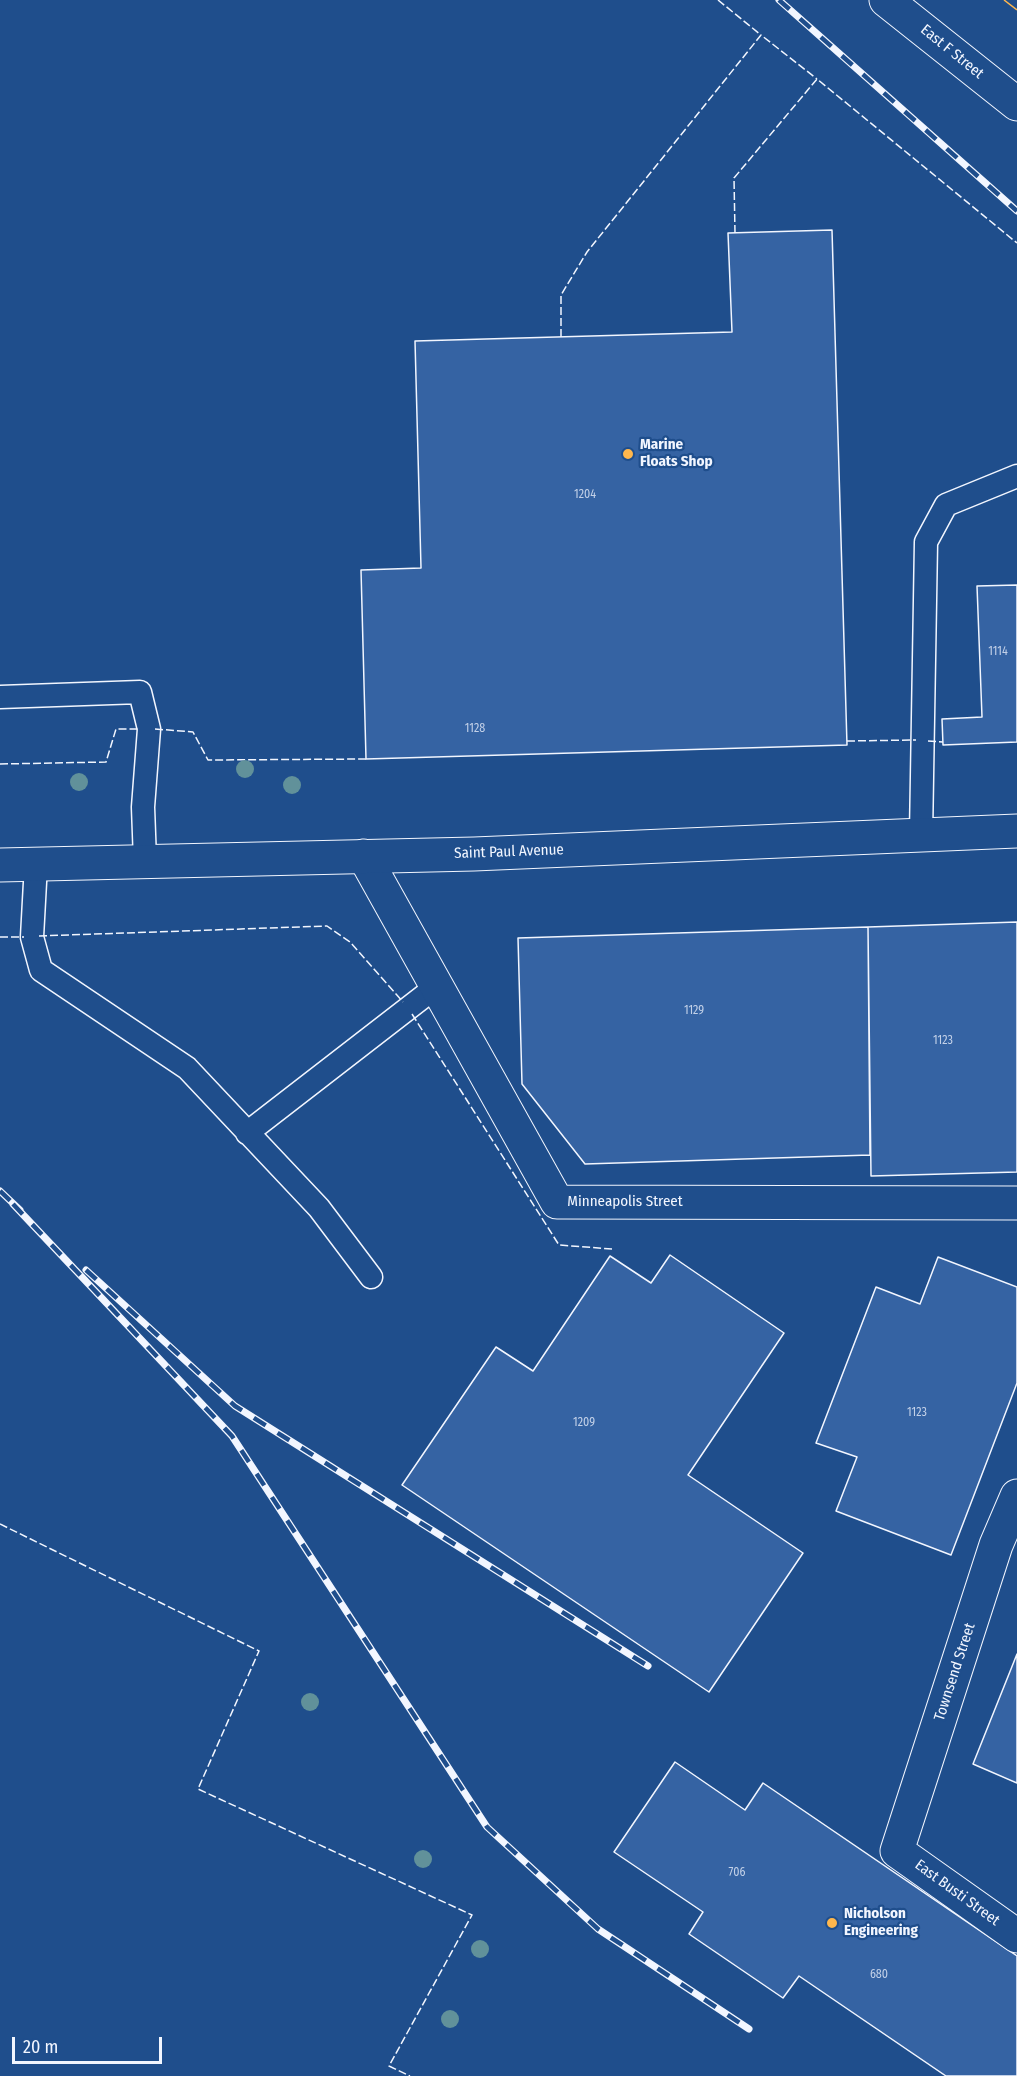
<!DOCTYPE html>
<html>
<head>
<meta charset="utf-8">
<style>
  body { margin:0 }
  #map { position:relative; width:1017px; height:2076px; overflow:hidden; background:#1f4e8c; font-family:"Fira Sans Condensed",sans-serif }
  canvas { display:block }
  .scale { position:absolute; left:12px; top:2037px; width:150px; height:27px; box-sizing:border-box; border:3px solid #f2f6ff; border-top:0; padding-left:8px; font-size:18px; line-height:21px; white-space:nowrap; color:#f2f6ff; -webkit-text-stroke:4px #1f4e8c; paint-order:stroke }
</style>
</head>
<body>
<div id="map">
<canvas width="1017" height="2076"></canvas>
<div class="scale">20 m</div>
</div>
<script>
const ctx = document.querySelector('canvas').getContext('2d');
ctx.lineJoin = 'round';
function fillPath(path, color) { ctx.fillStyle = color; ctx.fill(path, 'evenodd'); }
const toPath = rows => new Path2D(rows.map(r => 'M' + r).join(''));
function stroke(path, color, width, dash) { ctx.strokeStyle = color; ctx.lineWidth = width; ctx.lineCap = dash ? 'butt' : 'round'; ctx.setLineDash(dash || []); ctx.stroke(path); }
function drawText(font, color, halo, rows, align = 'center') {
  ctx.font = font + ' "Fira Sans Condensed",sans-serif'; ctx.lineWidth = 4.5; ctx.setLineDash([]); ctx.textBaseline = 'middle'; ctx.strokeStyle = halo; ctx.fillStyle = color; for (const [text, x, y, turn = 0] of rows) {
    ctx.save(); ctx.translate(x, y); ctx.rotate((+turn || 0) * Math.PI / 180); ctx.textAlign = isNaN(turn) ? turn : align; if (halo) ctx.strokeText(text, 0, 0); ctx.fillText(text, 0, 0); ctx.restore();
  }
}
const building = toPath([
  [832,230,847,745,366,759,361,570,421,568,415,341,732,332,728,233,832,230],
  [1017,585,1017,742,943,745,942,719,982,717,977,586,1017,585],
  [1017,922,1017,1172,871,1176,868,927,1017,922],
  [868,927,870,1155,585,1164,522,1084,518,938,868,927],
  [670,1255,784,1333,688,1475,803,1553,709,1692,402,1485,496,1347,533,1371,610,1256,651,1283,670,1255],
  [938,1257,1017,1287,1017,1383,951,1555,836,1511,857,1457,816,1443,876,1287,920,1304,938,1257],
  [1017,1654,1017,1783,973,1764,1017,1654],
  [675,1762,745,1810,763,1783,1017,1956,1017,2076,946,2076,799,1976,783,1998,689,1934,703,1912,614,1852,675,1762]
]);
const service = toPath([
  [0,697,140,692,149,729,143,807,145,861],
  [921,835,926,542,946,505,1017,476],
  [36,864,32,937,41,970,187,1068,319,1208,371,1277],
  [247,1133,437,986]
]);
const minor = toPath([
  [886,0,1017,104],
  [364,856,557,1202,1017,1203],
  [1017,1496,996,1545,897,1851,1017,1936]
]);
const tertiary = toPath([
  [0,865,474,854,1017,831]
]);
const rail = toPath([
  [779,0,1017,211],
  [0,1191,20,1210],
  [13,1204,232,1436,487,1827,598,1929,749,2029],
  [86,1270,235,1406,648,1666]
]);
const fence = toPath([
  [718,0,761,35],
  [735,233,734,178,817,79,1017,243],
  [561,337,561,295,587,252,761,35,817,79],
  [155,729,193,732,208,760,366,759],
  [847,741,916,740],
  [928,741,943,742],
  [0,764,106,762,116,729,140,729],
  [39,936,327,926,350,942,403,1002],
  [0,937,24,937],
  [412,1014,559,1245,612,1249],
  [0,1524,259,1651,198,1789,472,1915,389,2066,410,2076]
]);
const power = toPath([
  [1004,0,1017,10]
]);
const trees = [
  [245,769],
  [79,782],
  [292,785],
  [310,1702],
  [423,1859],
  [480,1949],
  [450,2019]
];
const markers = [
  [628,454,6,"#ffb74d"],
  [832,1923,6,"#ffb74d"]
];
const numberNames = [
  ["1204",585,495],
  ["1114",998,652],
  ["1128",475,729],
  ["1129",694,1011],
  ["1123",943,1041],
  ["1123",917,1413],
  ["1209",584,1423],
  ["706",737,1873],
  ["680",879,1975]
];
const streetNames = [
  ["East F Street",952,52,39],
  ["Saint Paul Avenue",509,852,-2],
  ["Minneapolis Street",625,1202],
  ["Townsend Street",955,1672,-72],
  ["East Busti Street",957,1893,36]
];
const poiNames = [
  ["Marine",640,445],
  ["Floats Shop",640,462],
  ["Nicholson",844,1914],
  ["Engineering",844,1931]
];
fillPath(building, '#3563a3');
stroke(building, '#f2f6ff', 1.5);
stroke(service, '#f2f6ff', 25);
stroke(minor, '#f2f6ff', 35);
stroke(tertiary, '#f2f6ff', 35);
stroke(service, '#1f4e8c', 22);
stroke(minor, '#1f4e8c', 33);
stroke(tertiary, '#1f4e8c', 33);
stroke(rail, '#f2f6ff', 7);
stroke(rail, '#1f4e8c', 4.5, [14]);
stroke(fence, '#f2f6ff', 1.5, [8, 3]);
stroke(power, '#ffb74d', 1.5, [21, 4.5, 3, 4.5]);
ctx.fillStyle = '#61919a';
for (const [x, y] of trees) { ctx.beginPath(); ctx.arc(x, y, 9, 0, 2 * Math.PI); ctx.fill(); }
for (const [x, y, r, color] of markers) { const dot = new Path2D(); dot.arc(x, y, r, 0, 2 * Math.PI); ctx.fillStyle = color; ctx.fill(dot); stroke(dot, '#1f4e8c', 2); }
drawText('12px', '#c3d1e8', null, numberNames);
drawText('15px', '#f2f6ff', '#1f4e8c', streetNames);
drawText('bold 15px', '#f2f6ff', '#1f4e8c', poiNames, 'left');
</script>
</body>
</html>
